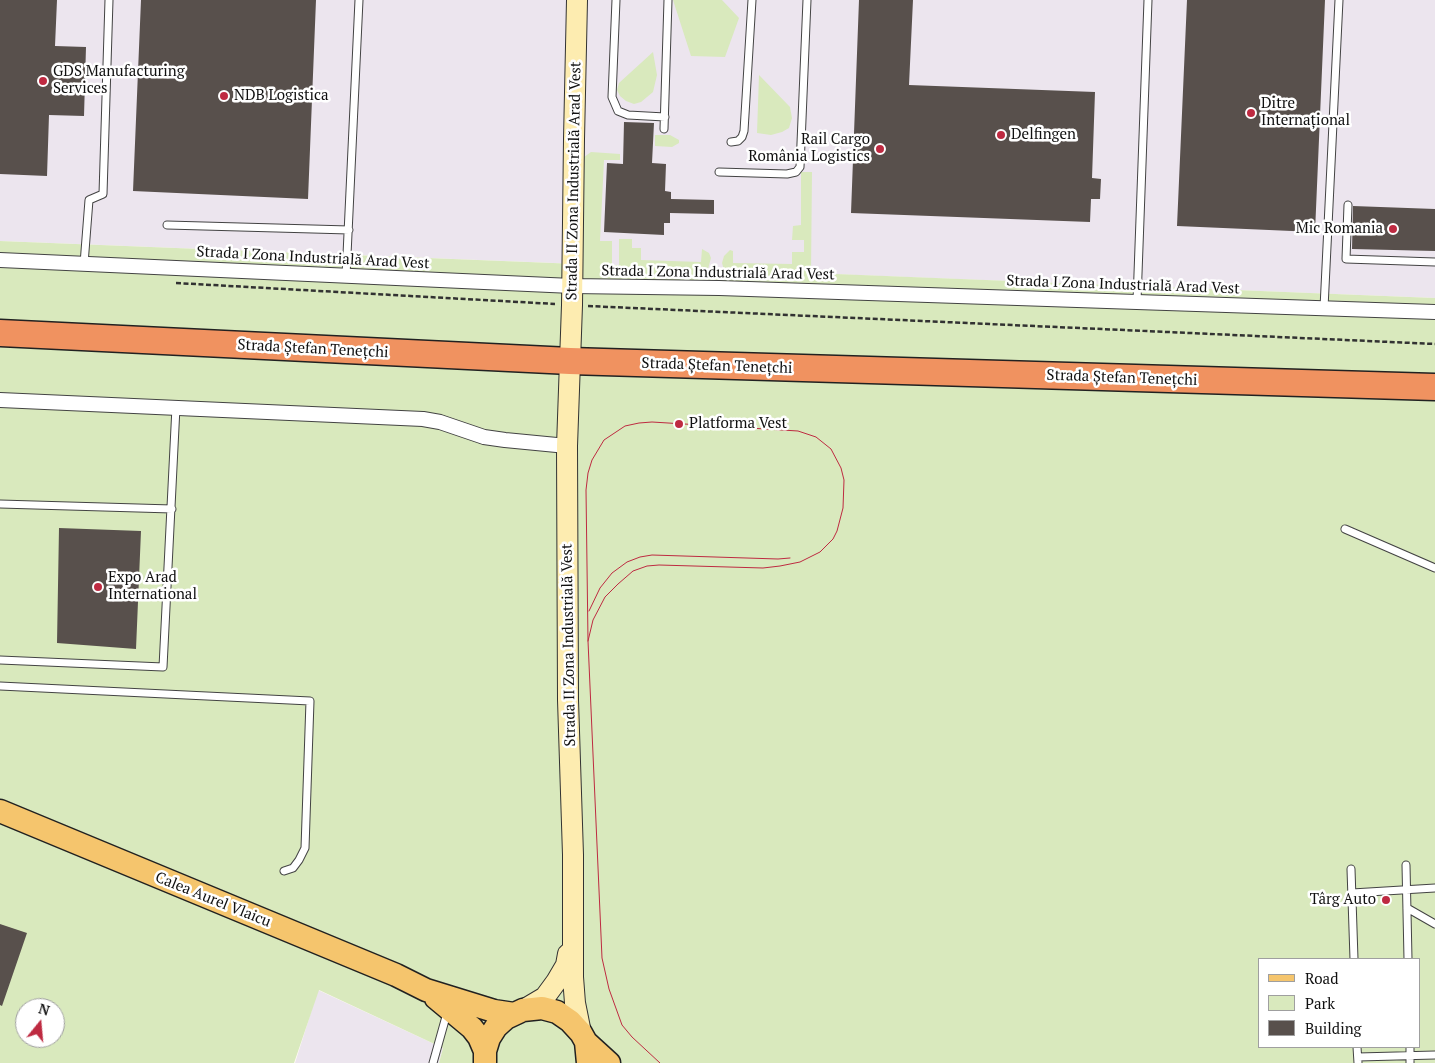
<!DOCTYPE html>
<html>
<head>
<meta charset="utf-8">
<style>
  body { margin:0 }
  #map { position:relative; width:1435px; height:1063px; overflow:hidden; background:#fffbf3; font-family:"PT Serif",serif }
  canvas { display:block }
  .legend { position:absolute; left:1258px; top:958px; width:162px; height:90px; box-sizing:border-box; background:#fff; border:1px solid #9f9f9f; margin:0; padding:6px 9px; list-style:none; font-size:15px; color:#101010 }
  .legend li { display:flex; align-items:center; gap:10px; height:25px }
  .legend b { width:25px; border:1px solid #9f9f9f }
  .north { position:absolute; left:15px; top:998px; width:50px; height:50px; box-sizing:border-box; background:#fff; border:1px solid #9f9f9f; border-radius:50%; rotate:17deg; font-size:14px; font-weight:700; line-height:20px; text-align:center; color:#101010 }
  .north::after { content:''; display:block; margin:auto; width:18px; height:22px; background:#be2a41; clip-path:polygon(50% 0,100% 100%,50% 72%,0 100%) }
</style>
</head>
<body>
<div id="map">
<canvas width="1435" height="1063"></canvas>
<ul class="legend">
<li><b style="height:6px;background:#f5c56d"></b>Road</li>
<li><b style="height:14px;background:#d9e9bd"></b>Park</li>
<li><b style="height:14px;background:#58504c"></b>Building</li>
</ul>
<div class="north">N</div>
</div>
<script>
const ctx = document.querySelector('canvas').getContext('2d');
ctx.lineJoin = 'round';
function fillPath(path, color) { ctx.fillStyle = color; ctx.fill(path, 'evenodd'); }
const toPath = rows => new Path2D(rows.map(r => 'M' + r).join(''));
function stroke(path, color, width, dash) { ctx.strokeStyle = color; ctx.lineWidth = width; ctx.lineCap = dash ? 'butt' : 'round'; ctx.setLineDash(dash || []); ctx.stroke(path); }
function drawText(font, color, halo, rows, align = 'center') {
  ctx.font = font + ' "PT Serif",serif'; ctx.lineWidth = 5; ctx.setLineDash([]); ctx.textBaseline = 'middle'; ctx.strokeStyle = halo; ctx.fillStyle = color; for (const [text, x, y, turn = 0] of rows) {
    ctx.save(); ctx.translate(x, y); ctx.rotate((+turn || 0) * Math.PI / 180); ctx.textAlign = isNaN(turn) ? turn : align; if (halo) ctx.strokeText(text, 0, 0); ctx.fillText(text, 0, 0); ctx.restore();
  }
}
const industrial = toPath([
  [0,0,1435,0,1435,298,0,241],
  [318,990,443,1048,439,1063,295,1063]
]);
const green = toPath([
  [673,0,722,0,739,18,725,57,691,56],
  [653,52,657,75,653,92,641,102,634,104,626,101,620,96,617,90,619,83],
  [759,75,790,107,792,118,789,128,782,132,771,135,757,133],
  [655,135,670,135,679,140,679,143,672,147,655,146],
  [591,152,620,154,620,160,604,160,600,241,612,241,612,265,619,265,619,239,632,239,632,248,641,248,641,260,701,262,702,249,709,253,711,258,708,269,724,270,722,263,724,256,730,250,733,251,733,263,792,264,792,252,804,252,804,240,792,240,793,226,801,225,801,172,812,172,811,273,1435,298,1435,1063,439,1063,443,1048,319,990,294,1063,0,1063,0,241,578,264,580,160],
  [1259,959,1419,959,1419,1047,1259,1047],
  [25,1008,55,1008,55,1038,25,1038]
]);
const building = toPath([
  [0,0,57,0,55,46,86,47,84,116,49,115,47,176,0,174],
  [141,0,316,0,308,199,133,191],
  [859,0,913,0,909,85,1095,92,1092,178,1101,179,1100,199,1091,199,1090,222,851,213],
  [1187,0,1325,0,1315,232,1177,226],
  [624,122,654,123,652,163,666,164,665,191,671,192,671,199,714,200,714,214,670,213,670,223,664,223,664,235,604,232,607,163,623,164],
  [1353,206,1435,209,1435,251,1352,249],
  [59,528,141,531,136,649,57,643],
  [0,924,27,933,2,1006,0,1005]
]);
const path = toPath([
  [176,283,555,304],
  [588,306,1435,344]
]);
const lane = toPath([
  [616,0,612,97,618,111,628,115,665,117],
  [664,129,668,0],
  [731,142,738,141,742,137,744,131,752,0],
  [719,172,787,174,796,172,800,167,807,0],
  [1348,205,1346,259,1435,262],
  [167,225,349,230],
  [84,264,89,200,103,194,109,0],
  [346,276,359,0],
  [1137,301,1148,0],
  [1324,308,1339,0],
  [0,504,172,509],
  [1345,529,1435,568],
  [0,660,163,667,176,407],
  [0,686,310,701,305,848,299,860,293,868,284,871],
  [1406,865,1408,959],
  [1351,869,1354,959],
  [1352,893,1435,888],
  [1407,908,1435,924],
  [1357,1047,1358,1063],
  [1410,1047,1410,1063],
  [1358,1057,1435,1055],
  [433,1063,447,1013]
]);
const street = toPath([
  [0,260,572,286,719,288,1435,312],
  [0,400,423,419,440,422,484,437,505,440,567,446]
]);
const secondary = toPath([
  [577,0,574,139,572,305,567,446,568,700,573,855,573,977,575,1003,581,1033],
  [523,1010,545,997,556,982,566,965,568,954]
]);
const primary = toPath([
  [0,811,396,975,426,990,494,1011,514,1014],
  [436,998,472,1028,479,1037,485,1051],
  [586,1042,609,1063],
  [485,1063,485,1051,489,1038,496,1027,506,1018,523,1010,542,1008,557,1012,570,1021,581,1033,586,1042,588,1063]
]);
const highway = toPath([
  [0,333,570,361,1435,387]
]);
const tram = toPath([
  [589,611,600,588,612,573,627,562,640,557,652,555,778,559,790,558],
  [588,641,593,620,605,597,618,584,633,571,647,566,659,565,763,568,780,566,800,562,820,552,833,539,837,531,843,508,844,480,841,468,831,449,816,437,798,431,652,422,639,423,625,426,604,440,592,460,588,473,586,490,588,641,602,958,609,989,622,1025,632,1037,660,1063]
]);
const markers = [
  [43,81,5,"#be2a41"],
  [224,96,5,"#be2a41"],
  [1251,113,5,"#be2a41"],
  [1001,135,5,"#be2a41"],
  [880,149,5,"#be2a41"],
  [1393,229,5,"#be2a41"],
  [679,424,5,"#be2a41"],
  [98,587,5,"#be2a41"],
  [1386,900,5,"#be2a41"]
];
const poiNames = [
  ["GDS Manufacturing",53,72],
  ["Services",53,89],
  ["NDB Logistica",234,96],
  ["Ditre",1261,104],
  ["Internațional",1261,121],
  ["Delfingen",1011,135],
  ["Rail Cargo",870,140,"right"],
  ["România Logistics",870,157,"right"],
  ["Mic Romania",1383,229,"right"],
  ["Platforma Vest",689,424],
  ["Expo Arad",108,578],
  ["International",108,595],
  ["Târg Auto",1376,900,"right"]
];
const streetNames = [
  ["Strada II Zona Industrială Arad Vest",574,181,-89],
  ["Strada I Zona Industrială Arad Vest",313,258,3],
  ["Strada I Zona Industrială Arad Vest",718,273,1],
  ["Strada I Zona Industrială Arad Vest",1123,285,2],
  ["Strada Ștefan Tenețchi",313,349,3],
  ["Strada Ștefan Tenețchi",717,366,2],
  ["Strada Ștefan Tenețchi",1122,378,2],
  ["Strada II Zona Industrială Vest",569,645,-91],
  ["Calea Aurel Vlaicu",213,900,22]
];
fillPath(industrial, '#ece5ee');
fillPath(green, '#d9e9bd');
fillPath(building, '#58504c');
stroke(lane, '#434343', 9);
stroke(street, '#434343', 16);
stroke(secondary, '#323232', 22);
stroke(primary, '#212121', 25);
stroke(highway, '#212121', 29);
stroke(path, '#323232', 2.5, [5, 2.5]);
stroke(lane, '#fff', 7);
stroke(street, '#fff', 14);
stroke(secondary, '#fdecb0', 20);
stroke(primary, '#f5c56d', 22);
stroke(highway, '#f09260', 26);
stroke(tram, '#be2a41', 1);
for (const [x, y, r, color] of markers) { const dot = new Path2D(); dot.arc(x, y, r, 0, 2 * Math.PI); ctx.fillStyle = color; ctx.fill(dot); stroke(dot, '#fff', 2); }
drawText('15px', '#101010', '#fff', poiNames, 'left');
drawText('15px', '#101010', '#fff', streetNames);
</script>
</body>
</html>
